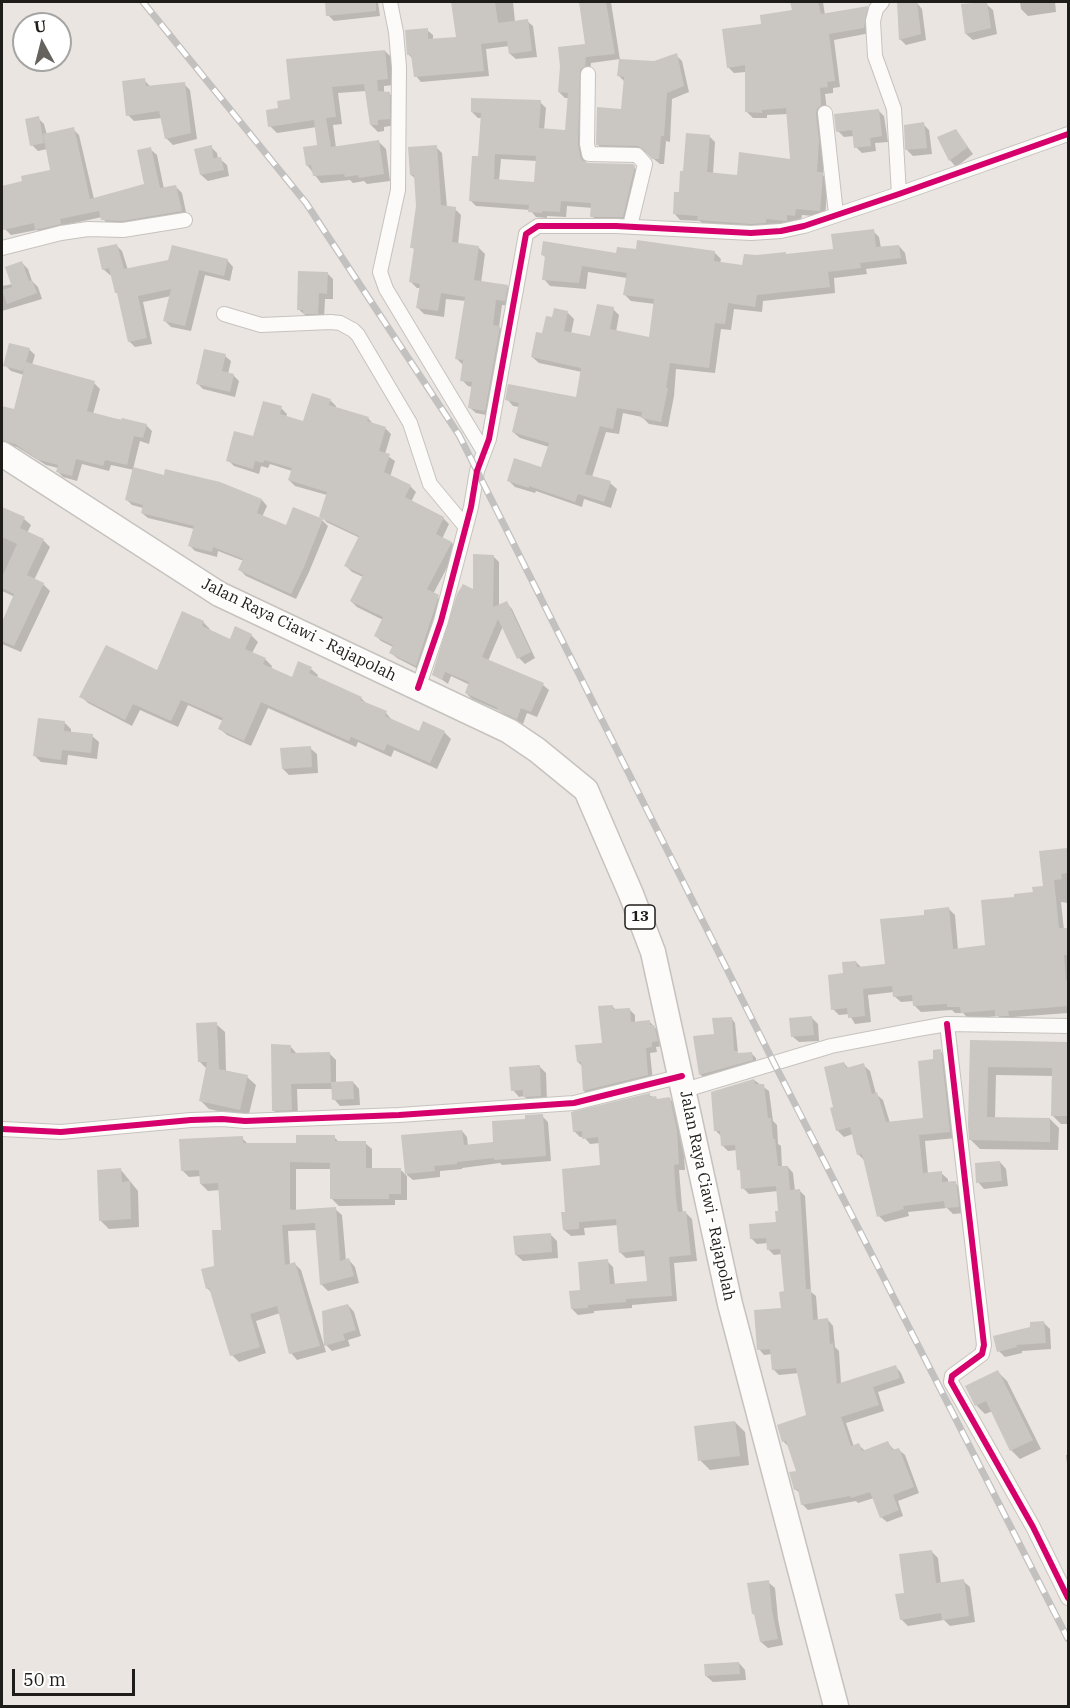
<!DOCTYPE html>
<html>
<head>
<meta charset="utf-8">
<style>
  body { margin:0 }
  #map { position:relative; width:1070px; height:1708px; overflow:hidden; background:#eae5e0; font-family:"IBM Plex Serif",serif }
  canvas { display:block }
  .frame { position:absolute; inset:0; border:3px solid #1f1d19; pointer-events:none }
  .north { position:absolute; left:12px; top:12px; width:60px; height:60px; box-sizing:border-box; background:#fff; border:2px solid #a5a5a3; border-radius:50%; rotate:353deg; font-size:16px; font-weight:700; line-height:24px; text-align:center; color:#1f1d19 }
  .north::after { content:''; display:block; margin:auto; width:21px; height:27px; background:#66635f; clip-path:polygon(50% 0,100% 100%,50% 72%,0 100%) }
  .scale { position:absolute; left:12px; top:1669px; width:123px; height:27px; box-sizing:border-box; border:3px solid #1f1d19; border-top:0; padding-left:8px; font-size:18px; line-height:21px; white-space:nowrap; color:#1f1d19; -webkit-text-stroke:4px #fff; paint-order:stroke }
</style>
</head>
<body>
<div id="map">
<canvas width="1070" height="1708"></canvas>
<div class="frame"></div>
<div class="north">U</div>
<div class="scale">50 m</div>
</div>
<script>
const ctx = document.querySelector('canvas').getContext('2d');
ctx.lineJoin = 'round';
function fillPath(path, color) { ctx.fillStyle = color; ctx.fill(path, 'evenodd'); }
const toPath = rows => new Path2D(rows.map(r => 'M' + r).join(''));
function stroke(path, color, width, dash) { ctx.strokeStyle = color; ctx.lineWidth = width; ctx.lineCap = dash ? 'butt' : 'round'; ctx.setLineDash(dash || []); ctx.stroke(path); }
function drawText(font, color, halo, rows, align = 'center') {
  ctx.font = font + ' "IBM Plex Serif",serif'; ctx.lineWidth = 4.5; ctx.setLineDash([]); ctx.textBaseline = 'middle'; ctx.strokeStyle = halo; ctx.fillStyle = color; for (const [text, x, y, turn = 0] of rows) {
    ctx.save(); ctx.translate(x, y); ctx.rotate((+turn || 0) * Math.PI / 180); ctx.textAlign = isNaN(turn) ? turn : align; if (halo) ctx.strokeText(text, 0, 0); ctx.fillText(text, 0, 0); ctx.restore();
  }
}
const shadow = toPath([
  [326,2,378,2,380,16,334,21,328,15],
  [452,2,513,2,515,22,527,21,533,26,537,57,516,59,510,54,509,46,486,49,489,76,421,82,416,76,414,60,408,54,427,30,433,35,433,40,457,38],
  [581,2,611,2,620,60,654,62,676,55,682,61,689,92,672,99,670,142,666,141,664,164,660,164,645,152,604,151,598,145,623,111,625,82,619,76,620,59,591,63,583,151,586,164,632,165,640,174,629,222,598,222,592,216,593,208,567,206,566,217,547,216,547,218,536,217,530,210,476,206,470,200,479,158,482,118,478,118,472,112,540,102,546,108,544,130,567,132,569,98,565,98,559,92,587,45],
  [501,159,537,161,535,183,499,181],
  [792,2,823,2,825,15,867,8,873,13,870,33,834,40,840,87,833,88,833,93,825,94,827,111,823,175,828,180,825,217,802,215,801,221,793,221,792,226,772,225,772,229,705,226,700,221,680,220,674,213,685,173,709,136,715,142,713,174,738,177,791,161,788,114,767,115,767,118,753,118,747,112,746,72,734,73,728,67,763,25,794,11],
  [916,2,922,9,926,40,906,45,900,39],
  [1020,2,1055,2,1056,12,1028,16,1021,9],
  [986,4,993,10,997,34,973,40,966,34],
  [385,51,392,58,394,85,384,86,384,93,389,93,396,100,396,125,384,127,384,131,378,132,371,125,366,91,338,93,342,124,333,125,336,148,379,142,386,149,390,181,367,184,364,181,353,183,350,180,321,183,307,165,319,146,317,127,277,133,270,126,280,110,292,100],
  [144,80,151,87,184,84,190,90,197,139,173,145,166,138,162,118,134,121,128,115],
  [878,110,884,116,888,142,875,143,876,151,862,153,856,147,854,136,844,137,838,131],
  [38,118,44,124,47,135,73,129,79,135,94,199,146,185,150,149,157,155,164,189,175,186,182,193,187,217,109,226,102,217,65,225,66,230,43,236,37,230,11,235,4,228,2,229,2,187,24,183,52,171,47,149,38,151,32,145],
  [923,124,929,130,932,154,913,156,907,150],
  [956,131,973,154,956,167,950,160,939,138],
  [211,147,217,153,218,159,220,159,227,165,229,176,208,181,201,175],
  [436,147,442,153,447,207,455,209,461,215,458,245,479,248,485,254,481,283,507,286,513,293,511,306,502,305,499,327,506,333,491,416,476,413,469,407,472,387,468,386,462,380,463,365,457,359,466,301,446,299,444,317,424,314,418,308,421,288,417,288,411,282,415,250,412,247,418,206,416,179,411,175],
  [873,231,879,237,881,248,899,246,905,253,907,264,866,269,867,274,834,278,835,293,763,301,762,312,734,309,731,330,721,329,715,373,676,369,674,396,668,427,649,424,642,417,623,413,619,434,606,432,592,477,610,483,617,489,611,508,584,499,582,507,536,491,535,493,515,487,509,481,542,469,549,447,520,438,513,432,519,407,513,406,507,399,577,399,582,372,539,363,532,357,553,319,555,310,568,313,574,319,571,334,591,338,613,309,619,315,616,332,650,339,655,304,631,301,625,295,627,278,588,272,586,289,550,286,544,279,546,258,542,254,617,255,714,252,721,259,720,263,743,267,787,256,835,250],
  [116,245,122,251,128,270,170,262,227,260,233,267,230,281,205,275,191,331,171,327,165,321,171,296,143,302,152,344,135,347,129,341,119,295,116,292,112,275,110,275,103,269],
  [22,263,28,269,32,281,38,287,42,299,2,311,2,286,13,284],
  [327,273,333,279,333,299,325,299,324,319,311,320,298,309],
  [29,349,35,355,32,365,94,383,100,389,93,414,146,425,152,431,149,444,140,441,133,469,262,500,267,506,262,517,287,527,294,509,323,521,328,526,309,572,296,599,246,576,240,570,244,561,218,551,217,557,195,551,190,546,194,529,148,518,142,513,143,508,132,505,127,500,134,470,111,465,109,471,82,464,77,481,63,477,57,471,58,468,46,465,17,447,2,444,2,407,15,410,24,375,11,371,5,365],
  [225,356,231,361,228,374,233,375,239,381,235,397,203,389,198,384],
  [313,395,331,401,336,406,336,409,368,418,374,425,385,428,391,434,385,454,395,461,390,477,410,486,416,492,411,502,443,518,449,524,442,539,452,543,457,549,433,594,444,602,422,671,397,658,391,653,393,647,381,641,375,635,383,620,357,607,351,601,363,577,352,572,346,566,360,538,324,521,327,522,321,517,327,495,295,486,289,480,292,471,270,464,268,468,261,466,259,474,234,466,228,460,254,438,281,408,287,414,286,417,304,422],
  [2,508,24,519,31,525,27,533,43,540,50,547,34,580,43,584,50,591,21,652,2,644,2,622,15,597,2,591],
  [493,556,499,562,499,606,507,603,512,609,535,658,525,664,519,658,503,626,488,661,543,685,549,690,537,717,527,713,523,724,505,715,500,711,472,699,466,693,470,685,451,676,448,684,434,674],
  [203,622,210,629,209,631,230,641,251,635,258,642,252,653,265,659,272,666,271,669,292,679,311,669,318,675,317,678,361,698,367,704,386,713,392,720,420,733,444,732,451,739,437,769,394,750,391,757,358,742,356,747,268,708,251,746,227,735,220,729,223,721,188,705,178,727,140,710,132,726,88,703,81,696,158,672],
  [65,723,71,729,71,733,92,736,99,742,97,759,68,755,67,765,41,762,35,756],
  [310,748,317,754,318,773,289,775,283,769],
  [1067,850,1068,852,1068,903,1061,902,1064,930,1068,929,1068,1013,1014,1017,1014,1022,1003,1022,998,1016,969,1019,963,1013,955,1013,952,1010,921,1012,915,1006,914,1001,901,1002,894,996,894,992,868,995,871,1022,855,1024,849,1014,839,1015,833,1009,845,975,856,962,862,968,887,966,926,916,949,909,955,915,958,950,987,946,1016,898,1034,894,1044,887],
  [612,1006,616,1010,629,1009,635,1015,635,1023,649,1021,659,1032,663,1046,656,1047,657,1052,650,1053,653,1081,590,1096,584,1091,582,1066,578,1062,603,1044],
  [811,1017,818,1024,819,1041,799,1042,792,1036],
  [731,1018,735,1023,738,1053,739,1055,752,1054,756,1058,756,1064,705,1079,700,1074,716,1036],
  [216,1024,225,1032,226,1072,247,1077,256,1085,248,1118,209,1109,200,1100,207,1069,199,1061],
  [971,1042,1068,1044,1068,1124,1061,1124,1052,1115,1053,1076,996,1075,995,1118,1050,1119,1059,1128,1058,1150,980,1149,971,1140],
  [290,1046,297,1054,330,1054,336,1060,336,1083,353,1082,359,1089,360,1105,340,1106,334,1099,333,1089,297,1089,298,1116,279,1116,273,1110],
  [940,1051,947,1057,956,1138,925,1141,928,1174,941,1173,948,1179,948,1183,955,1183,962,1189,965,1213,953,1214,947,1208,908,1212,909,1216,885,1222,879,1216,865,1161,858,1154,853,1134,844,1137,837,1130,835,1108,844,1063,849,1069,863,1065,870,1071,876,1094,883,1100,890,1123,925,1120,935,1060],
  [539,1066,546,1073,547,1102,531,1103,524,1096,519,1097,513,1090],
  [754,1080,769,1091,773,1121,777,1125,778,1144,781,1146,782,1168,788,1167,793,1173,795,1191,799,1190,805,1196,811,1292,816,1296,818,1321,828,1320,833,1326,835,1347,839,1351,841,1384,896,1367,901,1373,905,1383,878,1392,884,1411,846,1423,854,1447,859,1445,865,1451,888,1443,895,1451,899,1450,905,1455,919,1493,898,1501,903,1516,887,1522,881,1517,874,1498,858,1503,856,1501,808,1510,802,1504,801,1494,795,1489,798,1472,789,1447,783,1441,808,1416,799,1373,779,1375,773,1369,772,1354,764,1355,759,1349,782,1309,785,1293,782,1254,774,1255,768,1249,768,1243,757,1244,751,1238,777,1223,780,1212,778,1191,749,1194,743,1188,742,1172,738,1169,737,1150,728,1151,722,1145,722,1137,715,1130],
  [649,1095,659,1100,670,1099,676,1105,683,1139,685,1170,679,1170,682,1206,683,1213,686,1213,692,1219,697,1261,674,1263,677,1301,632,1305,632,1308,594,1311,594,1313,578,1315,572,1309,582,1292,607,1261,613,1267,615,1285,649,1283,646,1256,626,1258,620,1252,618,1225,584,1228,585,1235,571,1236,564,1230,566,1213,602,1167,600,1143,590,1144,584,1137,580,1137,574,1131],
  [542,1116,548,1122,551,1161,502,1165,500,1163,462,1168,462,1169,440,1171,440,1177,413,1180,407,1175,403,1137,462,1131,467,1137,468,1146,495,1143,527,1120],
  [334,1137,340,1143,365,1143,372,1149,372,1170,400,1169,407,1176,407,1200,395,1200,395,1205,339,1206,332,1199,332,1169,296,1169,296,1211,335,1209,342,1215,346,1261,349,1260,355,1267,359,1283,328,1291,321,1284,317,1230,288,1231,290,1265,294,1263,301,1270,326,1352,297,1360,291,1353,280,1313,256,1321,266,1353,239,1362,232,1355,212,1293,207,1288,215,1267,222,1231,220,1190,208,1191,201,1184,201,1176,189,1177,182,1170,242,1138,249,1145,298,1144],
  [1000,1162,1006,1169,1008,1186,984,1189,978,1182],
  [121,1170,138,1191,139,1227,109,1229,100,1220],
  [550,1234,557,1241,558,1258,523,1261,516,1255],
  [348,1305,354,1312,361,1336,348,1340,350,1346,332,1351,326,1345],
  [1044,1323,1050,1329,1051,1349,1022,1351,1022,1353,1005,1357,999,1351],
  [998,1372,1007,1381,1041,1449,1020,1459,1011,1450,993,1411,985,1414,977,1406,967,1387],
  [735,1422,745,1432,749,1465,710,1470,700,1460],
  [1066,1455,1068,1455,1068,1472],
  [931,1551,938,1558,941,1584,963,1581,970,1587,975,1622,950,1626,944,1620,908,1626,901,1619,905,1594],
  [768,1582,775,1588,778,1619,783,1645,768,1648,761,1642,756,1616,753,1614],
  [739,1663,745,1670,746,1680,713,1682,706,1676]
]);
const building = toPath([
  [325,2,376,2,376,11,326,16],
  [451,2,495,2,498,23,528,19,532,51,509,54,507,41,481,44,484,71,414,77,411,55,407,55,405,30,428,28,428,39,456,37],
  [579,2,606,2,615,54,586,57,585,66,580,70,578,144,580,156,582,160,588,163,633,164,635,166,623,217,590,217,591,203,561,201,560,212,542,211,542,213,528,212,529,205,469,201,472,156,478,156,481,113,471,112,471,98,541,100,539,128,565,130,568,93,558,92,560,66,558,47,585,44],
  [495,154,536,156,534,182,494,179],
  [790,2,818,2,821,14,868,6,864,28,829,34,835,81,827,82,828,87,820,88,821,105,817,109,816,113,819,141,817,172,822,172,823,174,820,211,796,209,795,216,787,215,787,221,766,219,766,223,751,224,697,220,698,216,673,214,674,192,679,192,680,171,683,171,686,133,710,135,707,172,737,175,739,152,790,159,786,108,762,110,762,113,745,112,745,65,727,68,722,29,761,24,760,15,792,10],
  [897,2,917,2,921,34,899,40],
  [987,2,991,28,965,34,961,4],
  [385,50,388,79,377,80,378,91,390,92,390,119,378,120,378,125,370,125,364,84,332,87,336,117,326,118,331,147,379,140,384,174,359,178,358,175,345,177,344,174,313,176,311,165,306,166,303,147,317,145,314,120,268,127,266,110,278,108,277,101,290,99,286,59],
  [677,53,684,86,667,93,664,136,661,136,659,159,652,159,643,149,638,146,596,145,597,107,621,109,624,77,617,76,619,59,654,61],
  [145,78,146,86,185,82,191,133,165,139,159,111,126,116,122,81],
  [879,109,882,136,870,138,871,146,854,148,852,130,836,132,834,114],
  [39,116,44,143,30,146,25,119],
  [924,122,927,148,905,150,904,125],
  [74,127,90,199,144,184,137,150,151,147,160,188,176,185,182,211,122,221,101,220,99,211,60,219,61,224,35,230,34,223,3,230,2,221,2,186,22,181,21,176,50,170,43,134],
  [956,129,968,147,949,161,937,137],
  [212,145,213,158,221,157,224,170,200,175,194,149],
  [437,145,441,205,456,207,452,242,479,246,474,280,508,285,505,301,496,300,493,325,500,326,485,411,468,408,472,382,460,381,463,360,455,359,465,297,441,293,438,311,416,308,420,284,409,282,414,248,410,248,416,206,414,175,410,175,408,147],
  [874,229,876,247,899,245,901,258,860,263,861,268,828,272,830,287,757,295,755,307,728,303,725,324,715,323,709,368,670,363,666,388,668,388,661,422,641,418,642,412,617,408,613,429,600,426,585,474,611,481,604,502,578,494,575,502,529,486,529,488,507,481,514,458,541,467,549,443,512,432,519,403,505,400,508,384,576,397,581,368,531,357,536,332,542,333,546,316,552,317,554,308,568,311,564,331,590,336,597,304,614,307,610,329,649,337,654,299,623,295,627,273,582,266,579,283,542,280,545,256,541,255,543,241,616,253,617,247,636,249,637,240,715,251,714,261,742,265,744,254,757,255,786,252,786,254,833,249,831,234],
  [117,244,124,269,168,260,172,245,228,259,224,276,199,270,185,326,163,321,171,289,138,296,147,338,128,342,117,293,115,293,109,268,102,270,97,248],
  [22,261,29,281,32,280,37,293,7,304,2,290,12,287,5,267],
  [298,271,328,272,327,294,319,293,318,314,303,314,303,310,297,310],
  [9,343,30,348,26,362,95,381,87,411,121,420,122,418,147,424,143,438,134,436,127,465,105,460,103,466,76,459,72,476,56,472,58,465,39,460,15,444,2,440,2,406,14,409,25,365,23,371,3,366],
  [204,349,226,354,222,371,234,374,230,392,196,384],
  [312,393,331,399,329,405,369,417,367,421,386,427,379,451,390,454,384,472,411,485,405,497,444,517,436,534,452,542,427,589,439,595,416,666,389,653,393,645,374,636,383,617,350,601,363,575,344,566,359,536,319,517,327,492,288,480,292,468,264,460,263,463,255,461,253,469,226,461,234,431,253,436,263,401,282,406,280,414,303,421],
  [133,467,164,475,165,469,220,482,262,499,257,513,286,525,293,507,323,519,304,567,291,594,238,570,243,559,213,547,212,552,188,546,194,526,141,513,143,505,125,500],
  [2,507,25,517,20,528,44,539,27,575,44,583,14,646,2,641,2,622,14,594,2,588,2,577,17,544,2,537],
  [473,554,494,555,493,607,507,601,531,652,517,659,498,619,482,657,544,683,531,712,521,708,517,719,497,710,498,708,465,693,469,682,445,672,442,680,432,675,457,594,463,584,473,589],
  [182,611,204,621,202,626,230,639,235,626,252,634,245,649,266,658,263,664,292,677,298,661,312,667,309,673,362,697,360,700,387,711,385,716,419,731,423,721,445,731,430,763,387,744,384,751,351,737,349,741,261,702,244,741,218,729,223,718,181,700,171,721,133,704,125,720,79,697,106,645,157,670],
  [38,718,65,721,64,731,93,734,91,753,62,750,61,760,33,756],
  [311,746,312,767,282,769,280,748],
  [1067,848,1068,873,1061,874,1062,879,1054,880,1059,928,1068,928,1068,955,1064,955,1066,980,1068,980,1068,1006,1008,1011,1009,1016,995,1016,995,1010,961,1013,960,1007,947,1007,947,1004,913,1006,912,995,893,997,892,986,863,989,865,1016,848,1018,847,1008,831,1010,828,975,843,973,842,962,856,961,857,967,885,964,880,919,924,915,924,910,949,907,953,949,985,945,981,900,1014,897,1014,894,1033,892,1032,887,1043,886,1039,851],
  [613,1005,613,1009,630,1008,631,1022,650,1020,650,1025,654,1025,658,1041,652,1042,652,1047,646,1048,648,1075,583,1091,581,1062,577,1062,575,1045,602,1043,598,1006],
  [812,1016,814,1035,791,1037,789,1018],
  [732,1017,734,1051,738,1051,738,1053,752,1052,753,1060,699,1075,693,1036,714,1034,712,1018],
  [217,1022,219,1069,248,1075,240,1110,199,1101,207,1062,198,1062,196,1023],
  [970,1040,1068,1042,1068,1116,1051,1116,1052,1068,988,1067,987,1117,1050,1118,1050,1142,969,1140,968,1124],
  [271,1044,291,1045,291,1053,330,1052,331,1083,291,1084,292,1110,272,1111],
  [941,1049,950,1132,919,1135,923,1173,942,1171,942,1182,956,1181,959,1207,945,1208,944,1201,903,1206,904,1209,877,1217,862,1154,857,1155,850,1127,836,1131,830,1108,833,1107,824,1067,844,1062,846,1068,864,1063,872,1094,877,1092,886,1122,923,1118,918,1061,933,1059,933,1050],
  [540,1065,541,1096,523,1097,523,1090,511,1091,509,1067],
  [754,1079,755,1084,764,1084,768,1118,771,1118,773,1139,775,1139,778,1166,788,1166,790,1190,800,1189,806,1289,811,1289,813,1320,828,1318,830,1344,833,1343,837,1384,896,1365,900,1378,873,1387,879,1405,841,1417,851,1446,859,1443,862,1451,888,1441,892,1450,899,1448,914,1487,893,1495,899,1510,880,1518,870,1492,851,1498,850,1496,801,1505,798,1489,794,1490,789,1472,796,1471,786,1441,782,1442,777,1425,806,1415,796,1368,772,1370,770,1349,757,1350,754,1310,781,1308,779,1292,784,1291,780,1249,767,1250,766,1238,750,1239,749,1224,776,1222,775,1211,778,1211,776,1186,741,1189,740,1170,737,1170,735,1145,721,1146,720,1131,714,1131,711,1092],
  [353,1081,354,1099,332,1100,331,1082],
  [650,1093,650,1097,656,1096,657,1099,670,1097,677,1131,679,1164,674,1165,676,1199,678,1212,686,1211,691,1255,669,1257,672,1296,626,1299,626,1302,588,1305,588,1308,571,1309,569,1291,580,1290,578,1262,608,1259,610,1284,647,1281,644,1250,619,1253,616,1219,579,1222,579,1229,563,1230,561,1212,565,1212,562,1169,600,1165,598,1137,582,1139,582,1131,573,1132,571,1112],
  [543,1114,546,1156,494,1160,494,1158,457,1162,457,1164,434,1166,435,1171,405,1174,401,1135,462,1130,464,1145,493,1142,492,1121,525,1119,525,1115],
  [296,1135,335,1135,335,1141,366,1141,366,1168,401,1168,401,1194,389,1194,389,1199,330,1199,330,1163,290,1162,290,1208,291,1210,336,1207,340,1261,349,1258,354,1276,320,1285,315,1223,282,1225,285,1265,295,1262,320,1346,289,1354,277,1306,250,1314,260,1347,230,1356,209,1288,206,1289,201,1269,214,1266,212,1230,221,1230,218,1183,200,1184,199,1170,181,1171,179,1139,243,1136,243,1143,296,1143],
  [1000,1161,1002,1181,976,1183,975,1163],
  [121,1168,122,1182,130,1181,131,1219,99,1221,97,1170],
  [551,1233,552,1252,515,1255,513,1236],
  [348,1304,356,1330,343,1334,345,1340,324,1346,322,1311],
  [1044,1321,1046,1343,1016,1345,1017,1347,997,1352,993,1336,1030,1327,1030,1322],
  [998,1370,1033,1440,1010,1451,986,1401,975,1406,965,1386],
  [735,1421,740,1456,698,1461,694,1426],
  [932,1550,936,1583,964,1579,969,1616,942,1620,941,1613,900,1620,895,1594,904,1593,899,1554],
  [769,1580,772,1611,778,1639,760,1642,754,1614,752,1614,747,1583],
  [739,1662,740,1674,705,1676,704,1664]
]);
const street = toPath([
  [390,2,396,32,399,67,398,190,380,272,386,289,484,452],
  [882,2,876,9,873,21,875,56,894,109,899,194],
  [588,74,587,144,589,154,637,155,645,164,630,226],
  [825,113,836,214],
  [2,248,61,233,88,229,123,230,185,220],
  [224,314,261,325,331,322,340,323,353,330,358,335,410,423,430,484,465,526],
  [418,688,441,621,471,507,477,471,489,439,526,234,538,226,616,226,751,233,781,231,804,226,899,194,1068,134],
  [947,1024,984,1345,982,1354,952,1376,951,1382,1033,1527,1068,1598],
  [685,1090,831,1046,919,1029,947,1024,1068,1026],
  [2,1129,61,1132,191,1120,222,1119,245,1121,399,1115,574,1103,682,1076]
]);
const highway = toPath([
  [2,454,219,594,509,731,537,750,586,790,631,894,653,952,730,1304,836,1706]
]);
const rail = toPath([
  [143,2,306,203,459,435,774,1063,1068,1639]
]);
const cycleway = toPath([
  [418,688,441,621,471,507,477,471,489,439,526,234,538,226,616,226,751,233,781,231,804,226,899,194,1068,134],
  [947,1024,984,1345,982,1354,952,1376,951,1382,1033,1527,1068,1598],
  [2,1129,61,1132,191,1120,222,1119,245,1121,399,1115,574,1103,682,1076]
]);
const shields = [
  [640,917,30]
];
const shieldNames = [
  ["13",640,917]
];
const streetNames = [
  ["Jalan Raya Ciawi - Rajapolah",299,630,26],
  ["Jalan Raya Ciawi - Rajapolah",707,1196,78]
];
fillPath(shadow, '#0003');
fillPath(building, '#cac6c2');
stroke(street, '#c6c3bf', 16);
stroke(highway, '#c6c3bf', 27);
stroke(street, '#fcfbfa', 14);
stroke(highway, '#fcfbfa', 24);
stroke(rail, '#c3c1c0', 7);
stroke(rail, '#fff', 4.5, [14]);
stroke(cycleway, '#d6006c', 6);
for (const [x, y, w] of shields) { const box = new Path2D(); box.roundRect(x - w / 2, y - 12, w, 24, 4.5); ctx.fillStyle = '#fff'; ctx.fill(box); stroke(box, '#1f1d19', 1.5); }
drawText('bold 15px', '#1f1d19', null, shieldNames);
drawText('16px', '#1f1d19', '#fff', streetNames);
</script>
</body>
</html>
